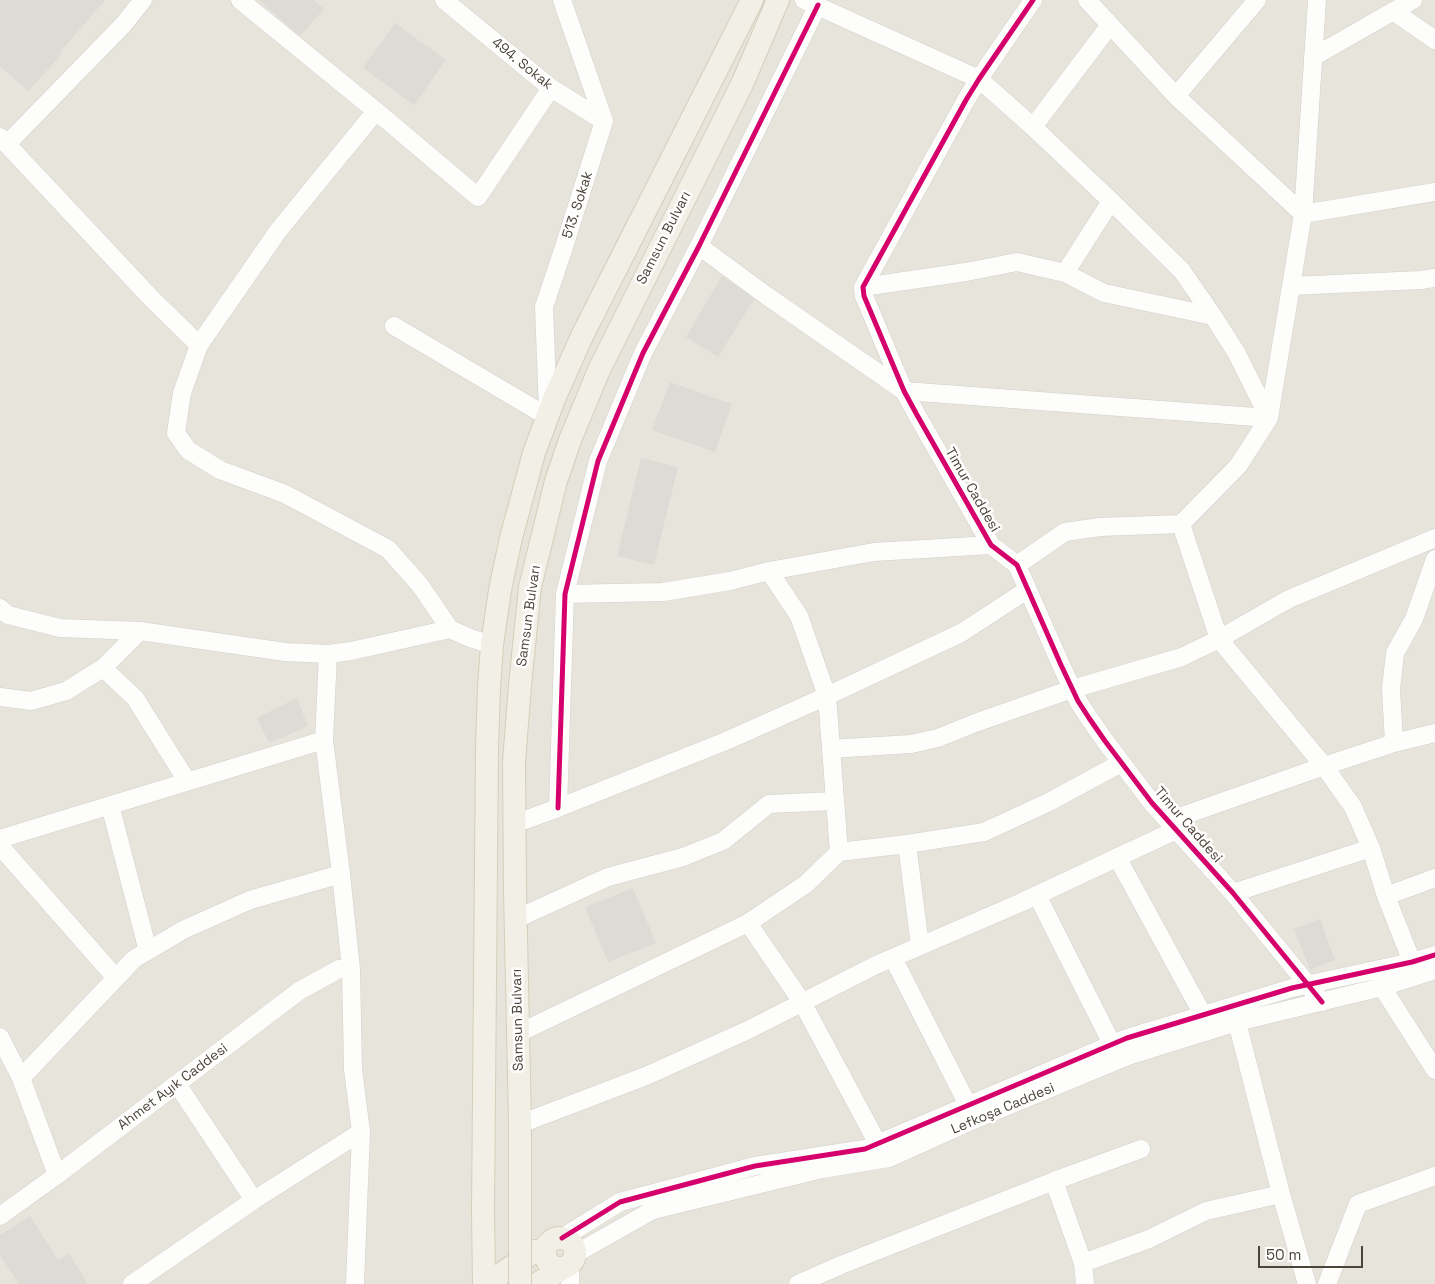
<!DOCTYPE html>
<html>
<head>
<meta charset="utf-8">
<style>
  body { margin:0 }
  #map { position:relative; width:1435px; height:1284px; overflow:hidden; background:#f4f2ee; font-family:"Space Grotesk",sans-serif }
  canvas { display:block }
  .scale { position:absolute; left:1258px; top:1246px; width:105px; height:22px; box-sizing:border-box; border:2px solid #4b4439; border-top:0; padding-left:6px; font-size:15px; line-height:18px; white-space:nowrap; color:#4b4439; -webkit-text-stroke:4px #fff; paint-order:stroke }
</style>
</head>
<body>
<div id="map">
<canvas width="1435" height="1284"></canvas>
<div class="scale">50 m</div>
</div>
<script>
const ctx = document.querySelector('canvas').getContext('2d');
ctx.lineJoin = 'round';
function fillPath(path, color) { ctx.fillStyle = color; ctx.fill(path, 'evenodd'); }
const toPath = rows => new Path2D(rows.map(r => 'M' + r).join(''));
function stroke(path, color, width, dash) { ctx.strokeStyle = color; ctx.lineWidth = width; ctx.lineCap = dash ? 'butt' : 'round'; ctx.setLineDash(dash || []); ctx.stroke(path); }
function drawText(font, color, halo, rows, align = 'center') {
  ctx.font = font + ' "Space Grotesk",sans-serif'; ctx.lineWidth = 5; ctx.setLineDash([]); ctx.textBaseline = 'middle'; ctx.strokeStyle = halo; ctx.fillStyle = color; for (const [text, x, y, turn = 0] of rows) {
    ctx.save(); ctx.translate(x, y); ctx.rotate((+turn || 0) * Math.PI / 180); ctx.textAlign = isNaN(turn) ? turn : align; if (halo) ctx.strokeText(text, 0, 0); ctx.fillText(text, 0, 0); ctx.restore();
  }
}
const residential = toPath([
  [0,0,1435,0,1435,1284,0,1284]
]);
const building = toPath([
  [0,0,105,0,60,52,62,54,28,91,0,66],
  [259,0,313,0,324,9,300,36],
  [395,23,446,60,414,105,363,68],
  [722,276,754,299,718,357,686,337],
  [670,382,732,404,715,452,652,430],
  [641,458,678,467,654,565,617,556],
  [297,698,308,726,269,743,257,718],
  [633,888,656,943,608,962,585,907],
  [1320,919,1335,960,1310,970,1294,929],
  [30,1216,58,1260,69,1254,88,1284,19,1284,0,1255,0,1235]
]);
const minor = toPath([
  [240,0,376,111,478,197,551,88],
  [444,0,551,88,604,121],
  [804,0,979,79,1033,127,1111,201,1182,271,1213,316,1236,352,1269,418],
  [1033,0,979,79,966,100,863,287,864,296,904,391,917,415,991,545,1017,565,1061,665,1078,701,1089,718,1105,741,1152,803,1233,893,1322,1002],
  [1087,0,1176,96,1303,214],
  [1393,11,1435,40],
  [1313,57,1413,0],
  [1176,96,1257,0],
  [376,111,278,231,199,345,182,393,176,433,188,450,220,470,285,494,388,549,420,585,450,629,470,638,492,645],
  [1033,127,1110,25],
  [0,137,151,298,199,345],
  [7,144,123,25,143,0],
  [1303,214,1435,192],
  [699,246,767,296,904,391,1269,418],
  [1065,273,1111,201],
  [1291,286,1421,280,1435,278],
  [863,287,966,272,1017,262,1065,273,1104,293,1213,316],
  [394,326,548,417],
  [548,411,544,307,563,250,604,121,562,0],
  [1181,524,1219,639,1324,766,1353,807,1371,848,1386,896,1412,962],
  [1017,565,1065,532,1100,527,1181,524,1238,466,1269,418,1303,214,1317,0],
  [769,571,799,616,827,696,839,852],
  [565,594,663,592,730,581,769,571,874,552,991,545],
  [0,608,8,615,60,628,140,631,285,652,328,654,351,651,450,629],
  [328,654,324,740,341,874,351,969,353,1069,361,1132,355,1284],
  [103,668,135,698,187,781],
  [0,697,31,701,66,691,103,668,140,631],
  [1394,743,1391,689,1395,653,1414,619,1435,559],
  [831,749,911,744,938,738,975,723,1069,690,1182,657,1219,639,1289,599,1435,538],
  [110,805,148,951],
  [558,808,565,594,598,461,643,353,699,246,818,5],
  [1168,821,1324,766,1394,743,1435,733],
  [514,824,558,808,726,741,827,696,961,633,1027,590],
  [0,839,324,740],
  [907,844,920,946],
  [0,846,116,978],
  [1117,857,1203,1015],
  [1233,893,1371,848],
  [1037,895,1112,1044],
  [1386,896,1435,878],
  [516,919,608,877,683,857,723,841,769,804,835,801],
  [748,923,802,1002,878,1144],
  [893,958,968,1105],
  [1380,977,1382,987,1435,1070],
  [1237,1022,1281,1194,1307,1284],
  [519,1033,748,923,806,884,839,852,907,844,984,832,1049,802,1121,763],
  [0,1037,21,1078,57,1175],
  [21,1078,134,959,183,930,250,900,341,874],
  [177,1084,254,1200],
  [520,1124,646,1076,748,1030,876,965,1020,903,1176,830],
  [1054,1181,1083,1263,1085,1284],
  [0,1216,57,1175,299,991,339,969,351,969],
  [562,1238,620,1202,755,1166,865,1149,1127,1038,1292,988,1412,962,1435,955],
  [575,1254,653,1210,822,1169,889,1158,969,1122,1128,1056,1237,1022,1382,987,1435,970],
  [1083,1263,1149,1239,1206,1211,1281,1194],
  [132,1284,254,1200,361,1132],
  [570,1284,570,1264],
  [798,1284,841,1265,1054,1181,1141,1149],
  [1327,1284,1358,1204,1435,1176]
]);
const major = toPath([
  [520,1204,520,1124,515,889,514,762,520,685,530,587,556,481,570,440,599,370,743,82,778,0],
  '545 1253a15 15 0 1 1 30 0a15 15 0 1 1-30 0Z',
  [484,1284,483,1210,487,749,489,687,492,645,500,590,511,538,534,453,554,399,582,336,752,0],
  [486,1284,535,1251],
  [537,1284,565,1267]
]);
const majorBridge = toPath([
  [520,1204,520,1284]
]);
const cycleway = toPath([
  [1033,0,979,79,966,100,863,287,864,296,904,391,917,415,991,545,1017,565,1061,665,1078,701,1089,718,1105,741,1152,803,1233,893,1322,1002],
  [558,808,565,594,598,461,643,353,699,246,818,5],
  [562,1238,620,1202,755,1166,865,1149,1127,1038,1292,988,1412,962,1435,955]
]);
const streetNames = [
  ["494. Sokak",522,64,39],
  ["513. Sokak",578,205,-72],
  ["Samsun Bulvarı",664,238,-63],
  ["Timur Caddesi",972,490,60],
  ["Samsun Bulvarı",529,616,-82],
  ["Timur Caddesi",1188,825,49],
  ["Samsun Bulvarı",518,1020,-91],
  ["Ahmet Ayık Caddesi",173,1087,-37],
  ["Lefkoşa Caddesi",1003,1109,-23]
];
fillPath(residential, '#e7e4dc');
fillPath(building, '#dedbd6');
stroke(minor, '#d2d0cb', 19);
stroke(major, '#d6cebb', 24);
stroke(minor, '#fdfdfc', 18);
stroke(major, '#f2efe6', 22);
stroke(majorBridge, '#d6cebb', 24, []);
stroke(majorBridge, '#f2efe6', 22);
stroke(cycleway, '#d6006c', 5);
drawText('14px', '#4b4439', '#fff', streetNames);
</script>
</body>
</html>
